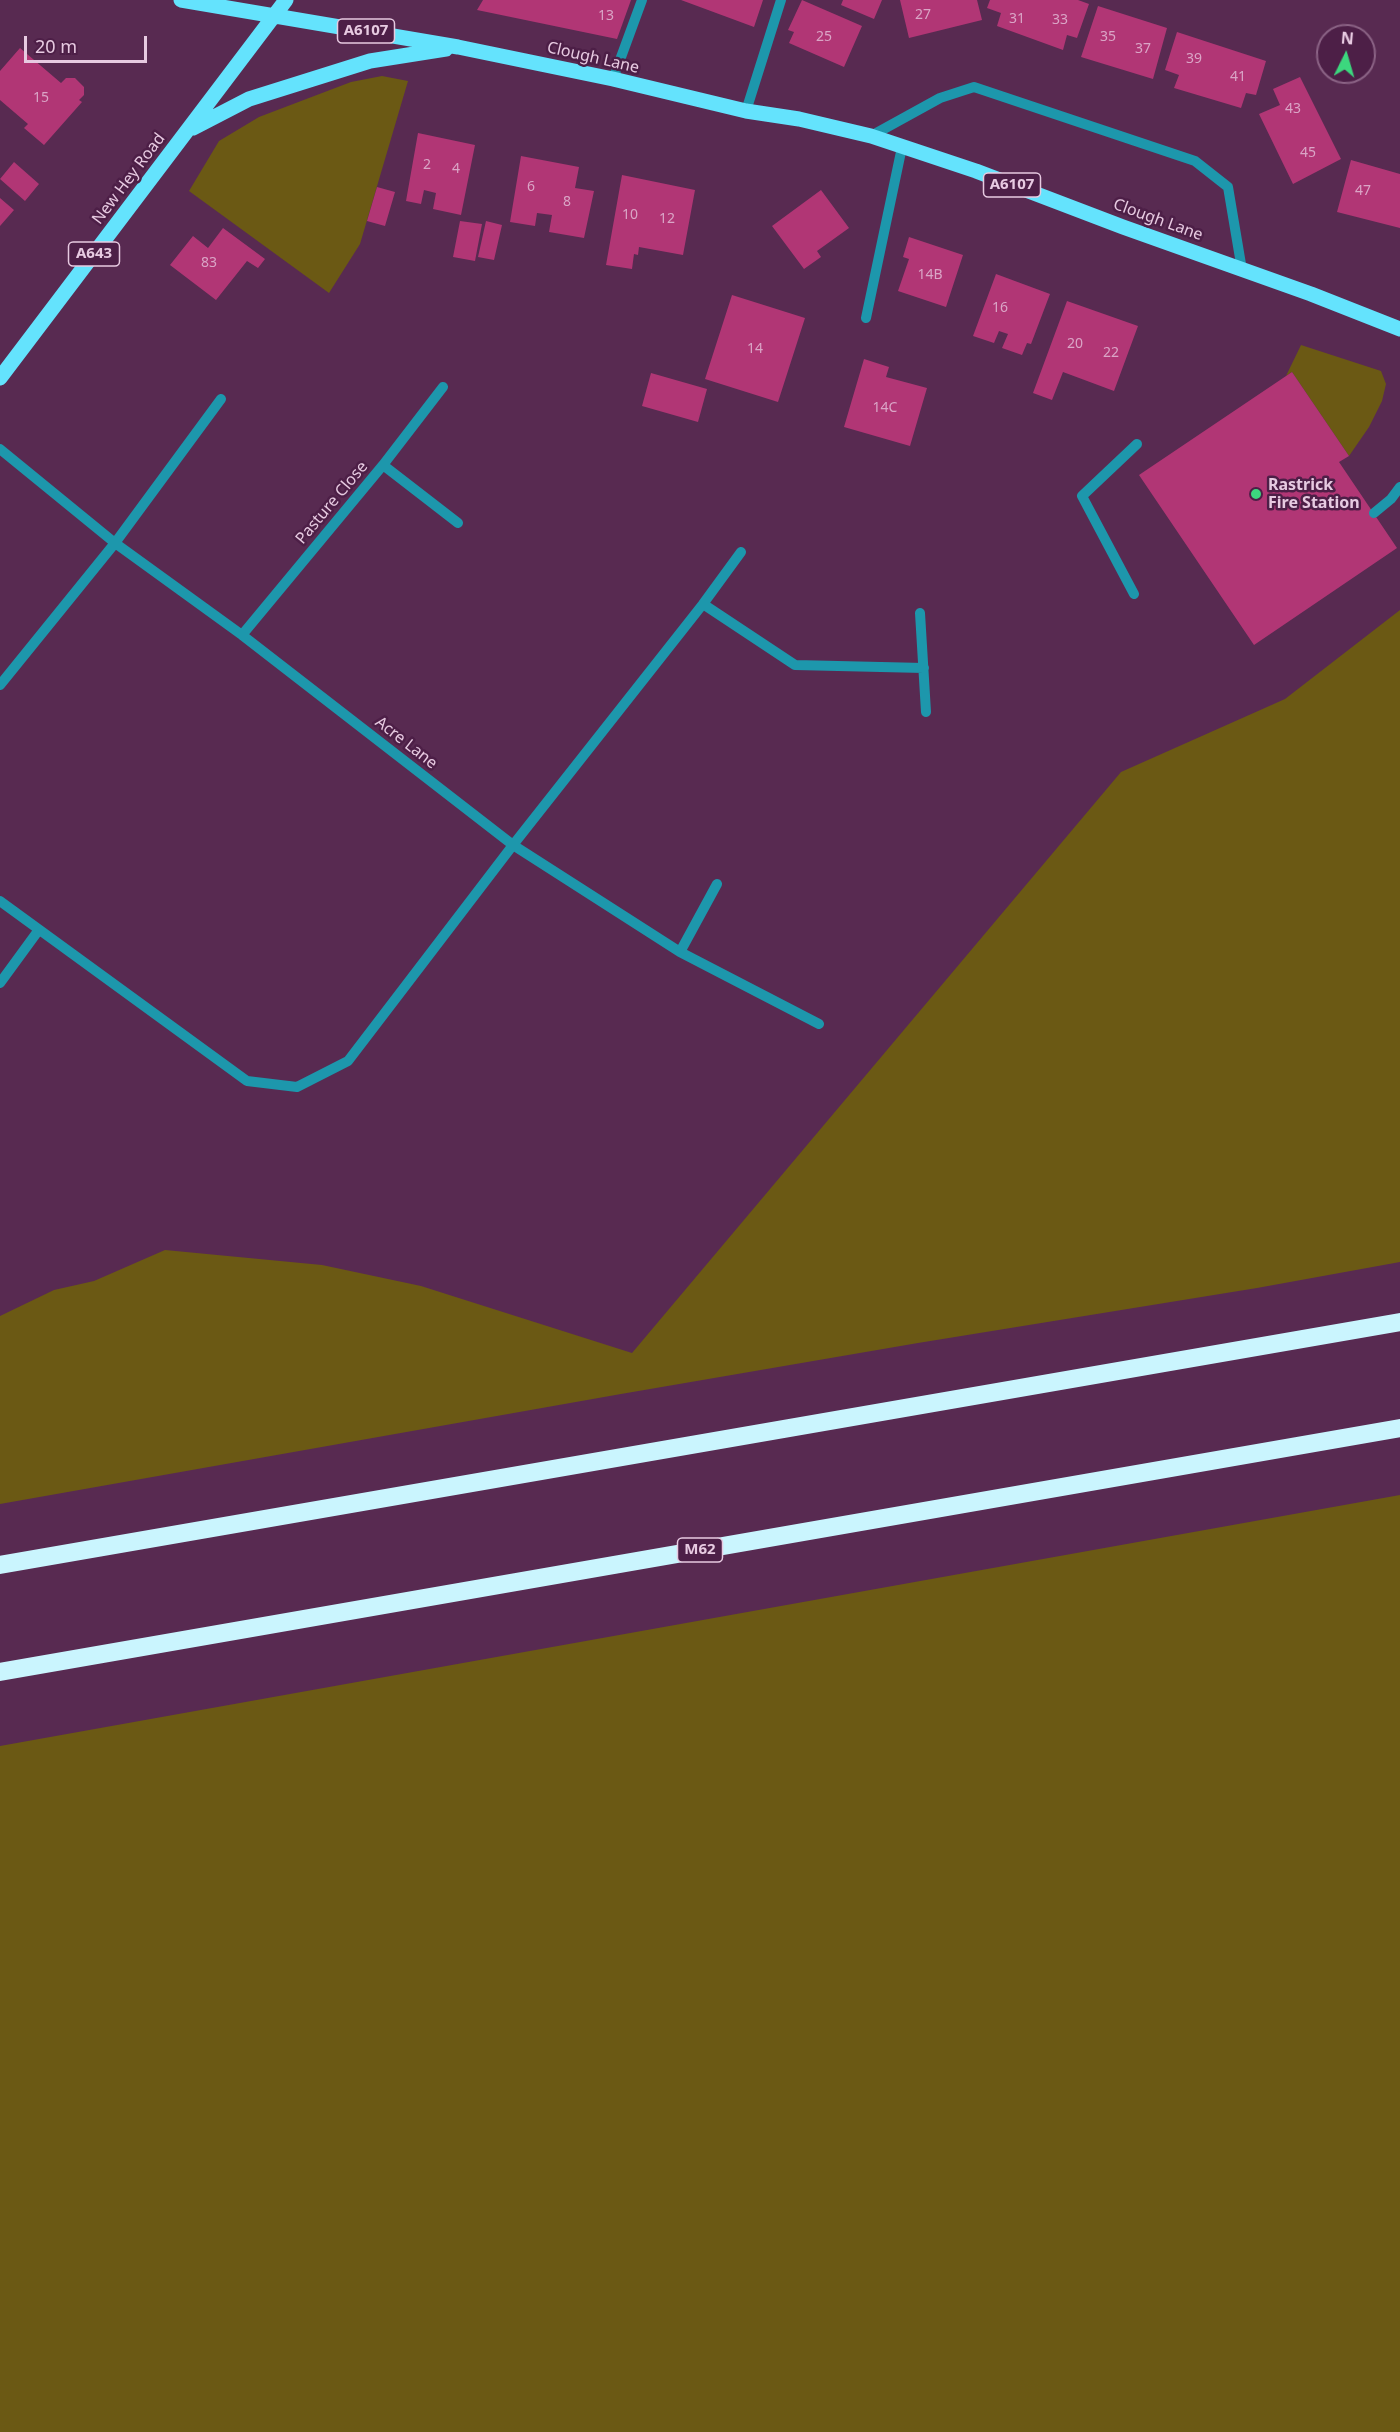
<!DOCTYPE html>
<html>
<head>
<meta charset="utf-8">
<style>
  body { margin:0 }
  #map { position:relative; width:1400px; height:2432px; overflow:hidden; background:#582a51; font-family:"Noto Sans",sans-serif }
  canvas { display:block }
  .north { position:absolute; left:1316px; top:24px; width:60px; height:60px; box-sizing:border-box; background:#4d1f47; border:2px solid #8b6385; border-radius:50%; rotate:5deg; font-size:16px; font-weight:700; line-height:24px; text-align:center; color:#e7cae1 }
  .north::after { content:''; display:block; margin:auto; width:21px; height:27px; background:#3cd77e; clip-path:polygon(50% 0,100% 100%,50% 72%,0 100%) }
  .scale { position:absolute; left:24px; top:36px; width:123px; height:27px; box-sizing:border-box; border:3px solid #e7cae1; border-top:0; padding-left:8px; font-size:18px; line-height:21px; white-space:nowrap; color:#e7cae1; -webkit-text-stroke:4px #4d1f47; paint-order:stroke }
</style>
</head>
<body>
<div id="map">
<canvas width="1400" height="2432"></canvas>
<div class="north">N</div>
<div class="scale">20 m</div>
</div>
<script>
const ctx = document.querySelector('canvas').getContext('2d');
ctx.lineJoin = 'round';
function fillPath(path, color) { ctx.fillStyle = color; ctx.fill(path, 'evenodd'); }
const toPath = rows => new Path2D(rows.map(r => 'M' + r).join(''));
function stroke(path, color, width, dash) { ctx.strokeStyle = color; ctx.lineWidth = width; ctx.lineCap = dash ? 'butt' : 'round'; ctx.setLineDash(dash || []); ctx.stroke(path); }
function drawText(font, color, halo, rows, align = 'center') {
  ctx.font = font + ' "Noto Sans",sans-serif'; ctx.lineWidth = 5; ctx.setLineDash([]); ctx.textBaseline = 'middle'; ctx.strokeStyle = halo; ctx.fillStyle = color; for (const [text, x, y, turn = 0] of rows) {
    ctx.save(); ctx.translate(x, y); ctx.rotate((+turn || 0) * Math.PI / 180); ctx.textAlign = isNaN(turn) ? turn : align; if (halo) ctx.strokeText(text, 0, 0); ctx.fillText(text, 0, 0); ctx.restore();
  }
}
const green = toPath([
  [382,76,408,81,360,244,329,293,189,191,219,141,259,117,351,82],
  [1301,345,1381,371,1386,384,1382,401,1369,427,1349,456,1292,372,1286,376],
  [1400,610,1400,1262,1257,1288,918,1343,621,1394,0,1504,0,1316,54,1290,94,1281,165,1250,322,1265,421,1286,632,1353,1121,772,1285,699],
  [1400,1495,1400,2432,0,2432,0,1746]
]);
const building = toPath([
  [483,0,631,0,617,39,477,10],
  [681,0,763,0,754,27],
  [802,0,862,26,844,67,789,43,794,32,788,30],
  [843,0,882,0,874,19,841,5],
  [900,0,977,0,982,20,909,38],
  [990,0,1078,0,1089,4,1077,38,1067,35,1063,50,997,26,1001,13,987,8],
  [1098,6,1167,28,1153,79,1081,57],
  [1177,32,1266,61,1256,95,1246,93,1241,108,1174,88,1179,75,1165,70],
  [20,48,61,83,66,78,75,78,84,87,84,95,79,100,82,102,44,145,24,128,28,124,0,100,0,71],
  [1300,77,1341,159,1293,184,1259,114,1280,105,1273,89],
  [418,133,475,145,461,215,433,209,436,193,424,190,421,204,406,201],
  [521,156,579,167,575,188,594,191,584,238,549,232,552,215,537,213,535,226,510,222],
  [1351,160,1400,174,1400,228,1337,212],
  [14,162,39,184,25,201,0,179],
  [622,175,695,190,683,255,639,247,638,255,634,254,632,269,606,265],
  [377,187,395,192,385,226,367,221],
  [821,190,849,228,817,251,821,257,804,269,772,226],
  [0,198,14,210,0,226],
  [460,221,482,224,475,261,453,257],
  [486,221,502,225,494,260,478,257],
  [223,228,265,259,258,268,247,261,216,300,170,265,193,236,208,248],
  [909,237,963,255,946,307,898,291,909,259,903,257],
  [996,274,1050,294,1031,344,1027,343,1022,355,1002,348,1008,334,999,331,994,343,973,336],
  [732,295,805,318,778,402,705,379],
  [1067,301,1138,326,1114,391,1063,372,1052,400,1033,393],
  [864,359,889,367,886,377,927,388,910,446,844,427],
  [1292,372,1349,456,1339,462,1397,548,1254,645,1139,475],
  [651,373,707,389,698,422,642,406]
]);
const minor = toPath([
  [613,79,642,0],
  [746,111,781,0],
  [871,136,940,98,974,87,1195,161,1228,187,1242,270],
  [866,318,902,147],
  [0,449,115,543,242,635,513,845,680,952,819,1024],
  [383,465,458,523],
  [1374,513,1391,499,1400,487],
  [1134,594,1082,496,1137,444],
  [703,604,795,665,924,668],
  [920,613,926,712],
  [242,635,383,465,443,387],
  [0,685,115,543,221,399],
  [0,901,247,1081,297,1087,348,1061,513,845,703,604,741,552],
  [680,952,717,884],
  [0,983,38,931]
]);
const major = toPath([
  [181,0,458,47,613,79,746,111,799,119,871,136,976,171,1123,227,1311,294,1400,329],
  [193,128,249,99,370,61,446,49],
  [0,378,286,0]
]);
const highway = toPath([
  [0,1565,1400,1322],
  [0,1672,1400,1428]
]);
const markers = [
  [1256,494,6,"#3cd77e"]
];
const numberNames = [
  ["27",923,15],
  ["13",606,16],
  ["31",1017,19],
  ["33",1060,20],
  ["25",824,37],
  ["35",1108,37],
  ["37",1143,49],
  ["39",1194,59],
  ["41",1238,77],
  ["15",41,98],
  ["43",1293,109],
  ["45",1308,153],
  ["2",427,165],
  ["4",456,169],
  ["6",531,187],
  ["47",1363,191],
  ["8",567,202],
  ["10",630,215],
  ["12",667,219],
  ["83",209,263],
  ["14B",930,275],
  ["16",1000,308],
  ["20",1075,344],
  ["14",755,349],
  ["22",1111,353],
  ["14C",885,408]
];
const shields = [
  [366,31,57],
  [1012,185,57],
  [94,254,51],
  [700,1550,45]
];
const shieldNames = [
  ["A6107",366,31],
  ["A6107",1012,185],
  ["A643",94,254],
  ["M62",700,1550]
];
const streetNames = [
  ["Clough Lane",593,58,13],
  ["New Hey Road",129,179,-53],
  ["Clough Lane",1158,220,20],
  ["Pasture Close",332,503,-50],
  ["Acre Lane",406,743,38]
];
const poiNames = [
  ["Rastrick",1268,485],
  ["Fire Station",1268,503]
];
fillPath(green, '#6b5914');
fillPath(building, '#b13675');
stroke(minor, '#1d97ac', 10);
stroke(major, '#64e3fd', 15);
stroke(highway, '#caf5fe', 18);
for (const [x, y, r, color] of markers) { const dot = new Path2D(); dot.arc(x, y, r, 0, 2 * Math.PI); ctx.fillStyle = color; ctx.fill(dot); stroke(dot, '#4d1f47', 2); }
drawText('14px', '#daa5c6', null, numberNames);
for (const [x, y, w] of shields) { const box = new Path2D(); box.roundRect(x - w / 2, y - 12, w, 24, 4.5); ctx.fillStyle = '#4d1f47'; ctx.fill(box); stroke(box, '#e7cae1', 1.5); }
drawText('bold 15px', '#e7cae1', null, shieldNames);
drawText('16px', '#e7cae1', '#4d1f47', streetNames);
drawText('bold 16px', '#e7cae1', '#4d1f47', poiNames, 'left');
</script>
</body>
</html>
